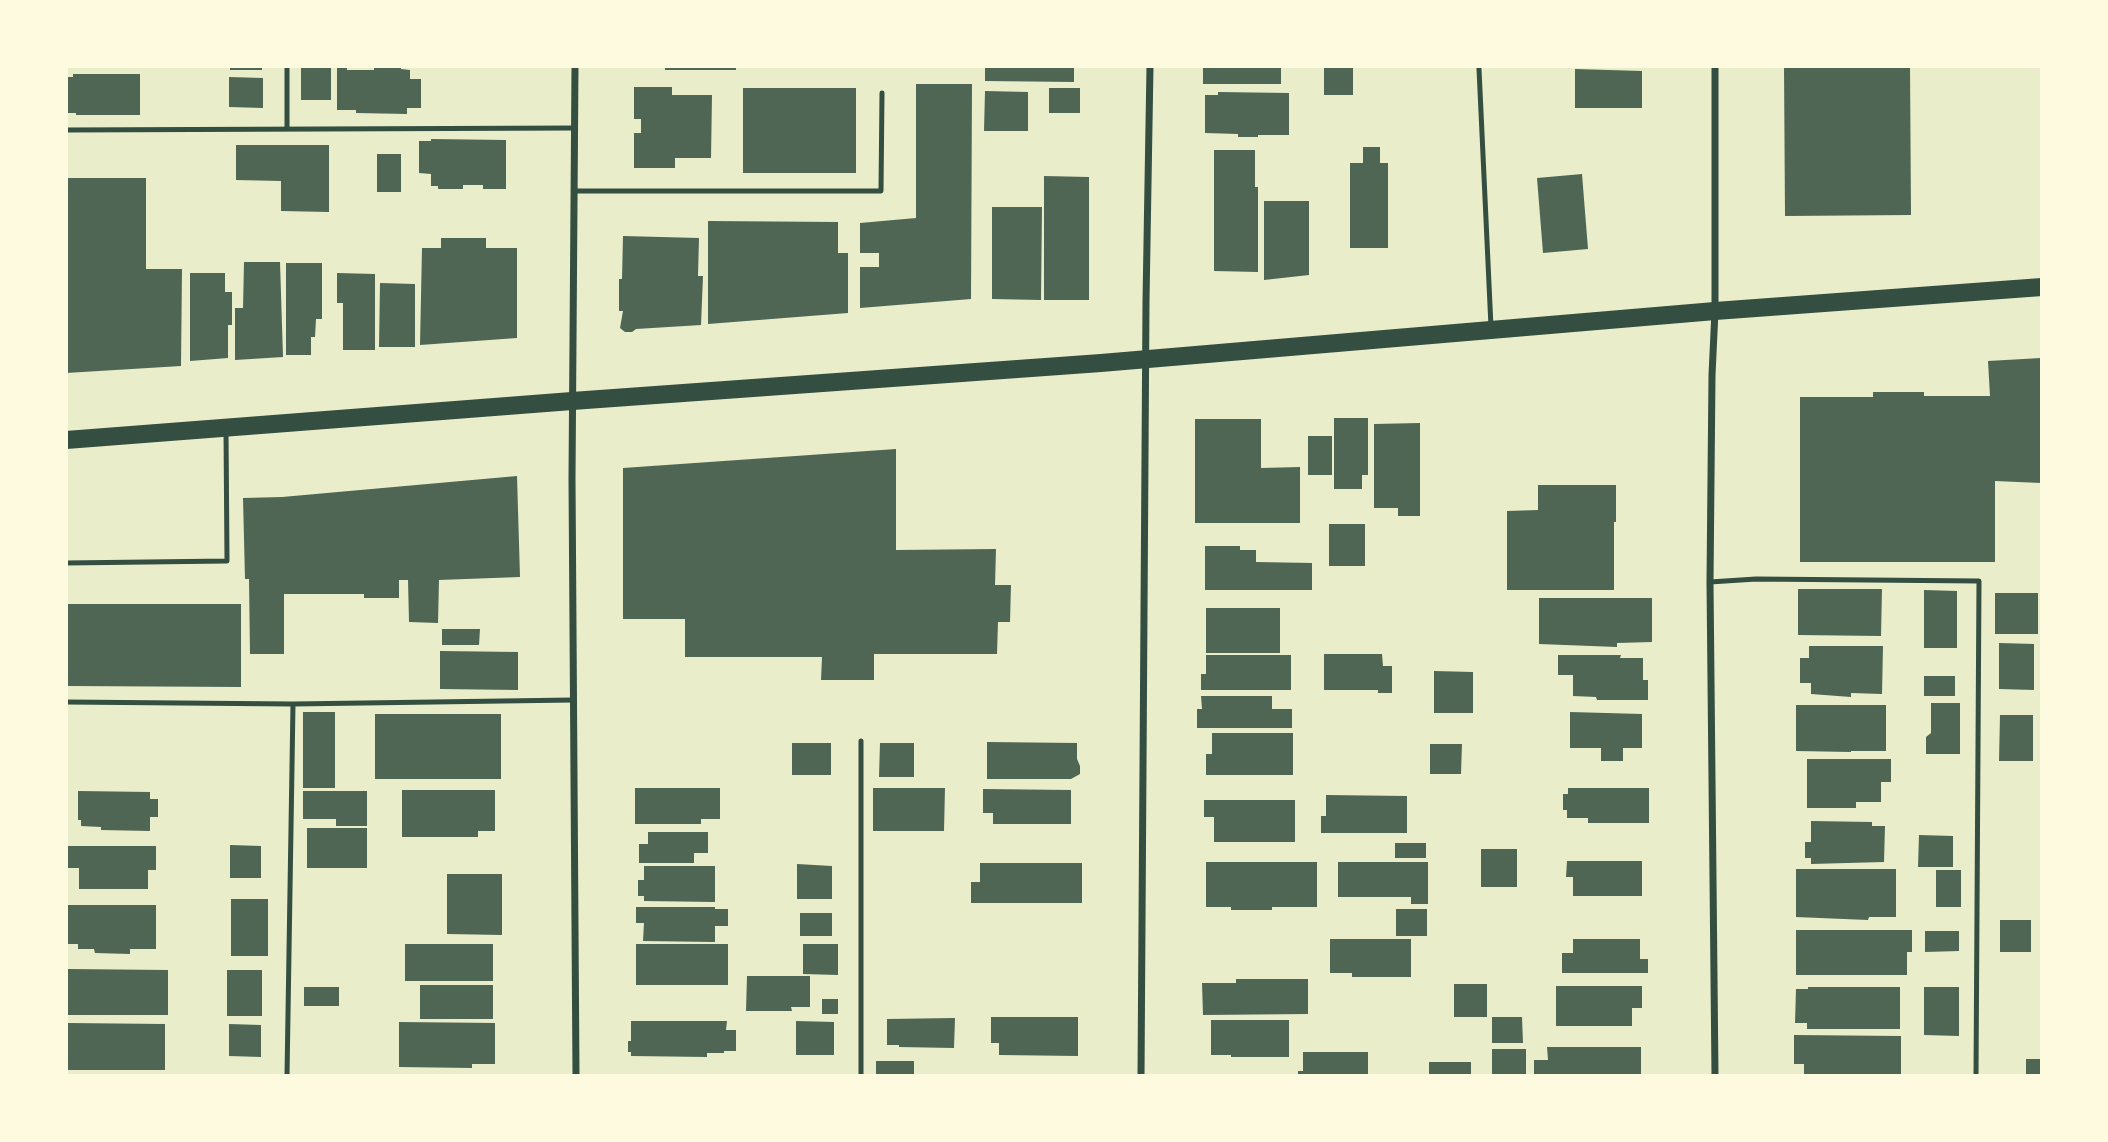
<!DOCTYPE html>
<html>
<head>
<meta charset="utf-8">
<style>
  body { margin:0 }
  #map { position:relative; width:2108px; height:1142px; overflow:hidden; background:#e9edc9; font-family:"Exo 2",sans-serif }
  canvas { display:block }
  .frame { position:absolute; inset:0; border:68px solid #fefae0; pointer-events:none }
</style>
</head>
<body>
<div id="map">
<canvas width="2108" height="1142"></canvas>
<div class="frame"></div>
</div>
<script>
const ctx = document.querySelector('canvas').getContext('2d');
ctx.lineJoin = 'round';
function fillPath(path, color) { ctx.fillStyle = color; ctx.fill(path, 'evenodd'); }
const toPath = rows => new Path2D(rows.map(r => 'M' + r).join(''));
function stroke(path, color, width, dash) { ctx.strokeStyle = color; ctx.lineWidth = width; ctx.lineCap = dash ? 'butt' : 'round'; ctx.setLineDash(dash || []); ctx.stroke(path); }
const building = toPath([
  [230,66,262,66,262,70,230,70],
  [337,66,347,66,347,70,374,70,374,66,401,66,401,69,410,70,410,79,421,79,421,108,407,108,407,114,356,113,356,110,337,110],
  [665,66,736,66,736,70,665,70],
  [985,66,1074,66,1074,82,985,81],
  [1203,66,1281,66,1281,84,1203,84],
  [1324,66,1353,66,1353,95,1324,95],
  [1784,66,1910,66,1911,215,1785,216],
  [301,68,331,68,331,100,301,100],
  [1575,69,1642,71,1642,108,1575,108],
  [73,74,140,74,140,115,76,115,76,113,66,113,66,77,73,77],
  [229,77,263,78,263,108,229,107],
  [916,84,972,84,971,299,860,308,860,267,879,267,879,253,860,253,860,223,916,218],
  [634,87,672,87,672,95,712,95,711,158,675,158,675,168,634,168,634,133,641,133,641,119,634,119],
  [743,88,856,88,856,173,743,173],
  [1049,88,1080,88,1080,113,1049,113],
  [985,91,1028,92,1028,131,984,131],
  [1218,92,1289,93,1289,135,1258,135,1258,137,1238,137,1238,134,1205,133,1205,95,1218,95],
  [431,139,506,140,506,189,483,189,483,185,463,185,463,189,438,189,438,186,431,186,431,174,419,173,419,141,431,141],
  [236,145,329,145,329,212,281,211,281,181,236,180],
  [1363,147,1380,147,1380,163,1388,163,1388,248,1350,248,1350,163,1363,163],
  [1214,150,1255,150,1255,187,1258,187,1258,272,1214,271],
  [377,154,401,154,401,192,377,192],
  [1582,174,1588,249,1543,253,1537,178],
  [1044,176,1089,177,1089,300,1044,300],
  [66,178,146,178,146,269,182,269,181,366,66,373],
  [1264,201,1309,201,1309,275,1264,280],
  [992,207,1042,207,1041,300,992,299],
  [708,221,838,222,838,253,848,253,848,313,708,324],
  [623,236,699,238,698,276,703,276,701,325,636,329,632,332,625,332,620,328,623,311,619,311,619,279,622,279],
  [441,238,486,238,486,248,517,248,517,338,420,345,422,248,441,248],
  [244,262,280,262,283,357,235,360,235,308,243,308],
  [286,263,322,263,322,319,316,319,315,337,311,337,311,355,286,355],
  [190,273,225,273,225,292,232,292,232,325,228,325,228,358,190,361],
  [337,273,375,274,375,350,343,350,343,303,337,303],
  [380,283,415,284,415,347,379,347],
  [2041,358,2041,483,1995,481,1995,562,1800,562,1800,397,1873,397,1873,392,1924,392,1924,396,1990,396,1988,361],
  [1334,418,1368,418,1368,475,1362,475,1362,489,1334,489],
  [1195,419,1261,419,1261,468,1300,467,1300,523,1195,523],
  [1420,423,1420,516,1398,516,1398,508,1374,508,1374,424],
  [1308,436,1332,436,1332,475,1308,475],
  [896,449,896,550,996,549,995,585,1011,585,1010,622,998,622,997,654,874,654,874,680,821,680,822,657,685,657,685,619,623,619,623,468],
  [517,476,520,577,439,580,438,623,409,622,408,580,399,580,399,598,364,598,364,594,284,594,284,654,250,654,249,579,245,579,243,498,282,497],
  [1538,485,1616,485,1616,522,1614,522,1614,590,1507,590,1507,511,1538,510],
  [1329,524,1365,524,1365,566,1329,566],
  [1205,546,1240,546,1240,550,1256,550,1256,562,1312,563,1312,590,1205,590],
  [1798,589,1882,589,1881,636,1798,635],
  [1924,590,1957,591,1957,648,1924,648],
  [1995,593,2038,593,2038,634,1995,634],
  [1539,598,1652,598,1652,642,1617,643,1617,647,1539,644],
  [68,604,241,604,241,687,68,686],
  [1206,608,1280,608,1280,653,1206,653],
  [442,629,480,629,479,645,442,645],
  [1999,643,2034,644,2034,690,1999,689],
  [1809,646,1883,646,1882,694,1851,693,1851,697,1811,694,1811,683,1800,683,1800,658,1809,658],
  [440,651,518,652,518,690,440,689],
  [1324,654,1382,654,1383,666,1392,666,1392,693,1378,693,1378,690,1324,690],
  [1206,655,1291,655,1291,690,1201,690,1201,674,1206,674],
  [1558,655,1621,655,1620,658,1643,658,1643,680,1648,680,1648,700,1597,700,1596,697,1573,696,1573,675,1558,675],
  [1434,671,1473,672,1473,713,1434,713],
  [1924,676,1955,676,1955,696,1924,696],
  [1201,696,1272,696,1272,709,1292,709,1292,728,1197,728,1197,709,1202,709],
  [1931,703,1960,703,1960,754,1926,754,1926,737,1931,733],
  [1796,705,1886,705,1886,751,1851,751,1851,752,1796,751],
  [303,712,335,712,335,788,303,788],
  [1570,712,1642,714,1642,748,1623,748,1623,761,1601,761,1601,748,1570,748],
  [375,714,501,714,501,779,375,779],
  [2000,715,2033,715,2033,761,1999,761],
  [1212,733,1293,733,1293,775,1206,775,1206,754,1212,754],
  [987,742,1077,743,1077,759,1080,766,1080,774,1071,779,987,779],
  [792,743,831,743,831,775,792,775],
  [880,743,914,743,914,777,879,777],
  [1430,744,1462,744,1461,774,1430,774],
  [1807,759,1891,759,1891,782,1881,782,1881,802,1856,802,1856,808,1807,808],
  [635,788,720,788,720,819,701,819,701,824,635,824],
  [873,788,945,788,944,831,873,831],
  [1568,788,1649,788,1649,823,1588,823,1588,818,1567,818,1567,810,1563,810,1563,794,1568,794],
  [983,789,1071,790,1071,824,993,824,993,813,983,813],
  [402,790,495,790,495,831,478,831,478,837,402,837],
  [78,791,150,792,150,799,158,799,158,817,150,817,150,831,101,830,101,827,81,826,81,820,78,820],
  [303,791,367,791,367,826,336,826,336,819,303,819],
  [1326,795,1407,796,1407,833,1321,833,1321,816,1326,816],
  [1204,800,1295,800,1295,842,1214,842,1214,817,1204,817],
  [1811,821,1872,822,1872,826,1885,826,1884,862,1811,864,1811,858,1805,858,1805,842,1811,842],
  [307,828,367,828,367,868,307,868],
  [648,832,708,832,708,853,694,853,694,863,639,863,639,844,648,844],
  [1919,835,1953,836,1953,867,1918,867],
  [1395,843,1426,843,1426,858,1395,858],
  [230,845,261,846,261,878,230,878],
  [66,846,156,846,156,870,148,870,148,889,79,889,79,868,66,868],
  [1481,849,1517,849,1517,887,1481,887],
  [1567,861,1642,861,1642,896,1573,896,1573,877,1566,877],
  [1206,862,1317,862,1317,907,1272,907,1272,910,1231,910,1231,907,1206,907],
  [1338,862,1428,862,1428,904,1411,904,1411,897,1338,897],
  [980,863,1082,863,1082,903,971,903,971,882,980,882],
  [797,864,832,866,832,899,797,899],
  [644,866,715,866,715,902,644,901,644,896,638,896,638,880,644,880],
  [1796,869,1896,869,1896,917,1869,917,1868,920,1796,917],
  [1936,870,1961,870,1961,907,1936,907],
  [447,874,502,874,502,935,447,934],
  [231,899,268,899,268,956,231,956],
  [66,905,156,905,156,949,130,949,130,954,95,953,94,949,78,949,78,944,66,944],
  [636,907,715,907,715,909,728,909,728,926,715,926,715,942,643,941,644,923,636,923],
  [1396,909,1427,909,1427,936,1396,936],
  [800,913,832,913,832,936,800,936],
  [2000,920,2031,920,2031,952,2000,952],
  [1796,930,1912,930,1912,952,1907,952,1907,975,1796,975],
  [1925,931,1959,931,1959,951,1925,952],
  [1330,939,1411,939,1411,977,1352,977,1352,973,1330,973],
  [1573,939,1640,939,1640,959,1648,959,1648,973,1562,973,1562,953,1573,953],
  [405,944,493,944,493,981,405,981],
  [636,944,728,944,728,985,636,985],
  [803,944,838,944,838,975,803,974],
  [68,969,168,970,168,1015,68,1015],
  [227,970,262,970,262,1016,227,1016],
  [747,976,810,976,810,1007,791,1007,792,1011,746,1011],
  [1236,979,1308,979,1308,1014,1203,1015,1202,983,1236,983],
  [1454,984,1487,984,1487,1017,1454,1017],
  [420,985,493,985,493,1019,420,1019],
  [1556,986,1642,986,1642,1008,1632,1008,1632,1026,1556,1026],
  [304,987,339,987,339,1006,304,1006],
  [1808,987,1900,987,1900,1029,1807,1029,1807,1023,1795,1023,1796,989,1808,989],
  [1924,987,1959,987,1959,1036,1924,1035],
  [822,999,838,999,838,1014,822,1014],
  [991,1017,1078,1017,1078,1056,999,1055,999,1043,991,1043],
  [1492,1017,1522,1017,1523,1043,1492,1043],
  [955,1018,954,1048,899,1047,899,1045,887,1045,887,1019],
  [1211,1020,1289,1020,1289,1057,1231,1057,1231,1055,1211,1055],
  [631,1021,727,1021,726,1030,736,1030,736,1051,724,1051,724,1053,707,1053,707,1057,631,1056,631,1052,628,1052,628,1041,631,1041],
  [796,1021,834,1022,834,1055,796,1055],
  [399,1022,495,1023,495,1064,472,1064,472,1068,399,1067],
  [68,1023,165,1024,165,1070,68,1070],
  [229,1024,261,1025,261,1057,229,1056],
  [1794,1035,1901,1036,1901,1075,1804,1075,1804,1064,1794,1064],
  [1547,1047,1641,1047,1641,1075,1534,1075,1534,1060,1548,1060],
  [1492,1049,1526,1049,1526,1075,1492,1075],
  [1303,1052,1368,1052,1368,1075,1298,1075,1298,1071,1303,1071],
  [2026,1059,2041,1059,2041,1075,2026,1075],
  [876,1061,914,1061,914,1075,876,1075],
  [1429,1062,1471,1062,1471,1075,1429,1075]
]);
const service = toPath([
  [287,66,287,129],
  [1479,69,1491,327],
  [66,130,575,128],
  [575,191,881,191,882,93],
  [66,563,227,561,226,431],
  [1710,582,1756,579,1979,581,1976,1076],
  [66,702,293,704,573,700],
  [861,741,861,1076],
  [287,1076,293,704]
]);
const minor = toPath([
  [575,66,572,478,576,1076],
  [1715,66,1715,311,1712,375,1710,582,1715,1076],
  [1141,1076,1146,301,1150,66]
]);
const primary = toPath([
  [66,440,572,401,1101,363,1715,311,2042,287]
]);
fillPath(building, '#4f6655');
stroke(service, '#344e41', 5);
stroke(minor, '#344e41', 7);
stroke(primary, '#344e41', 18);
</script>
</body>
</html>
